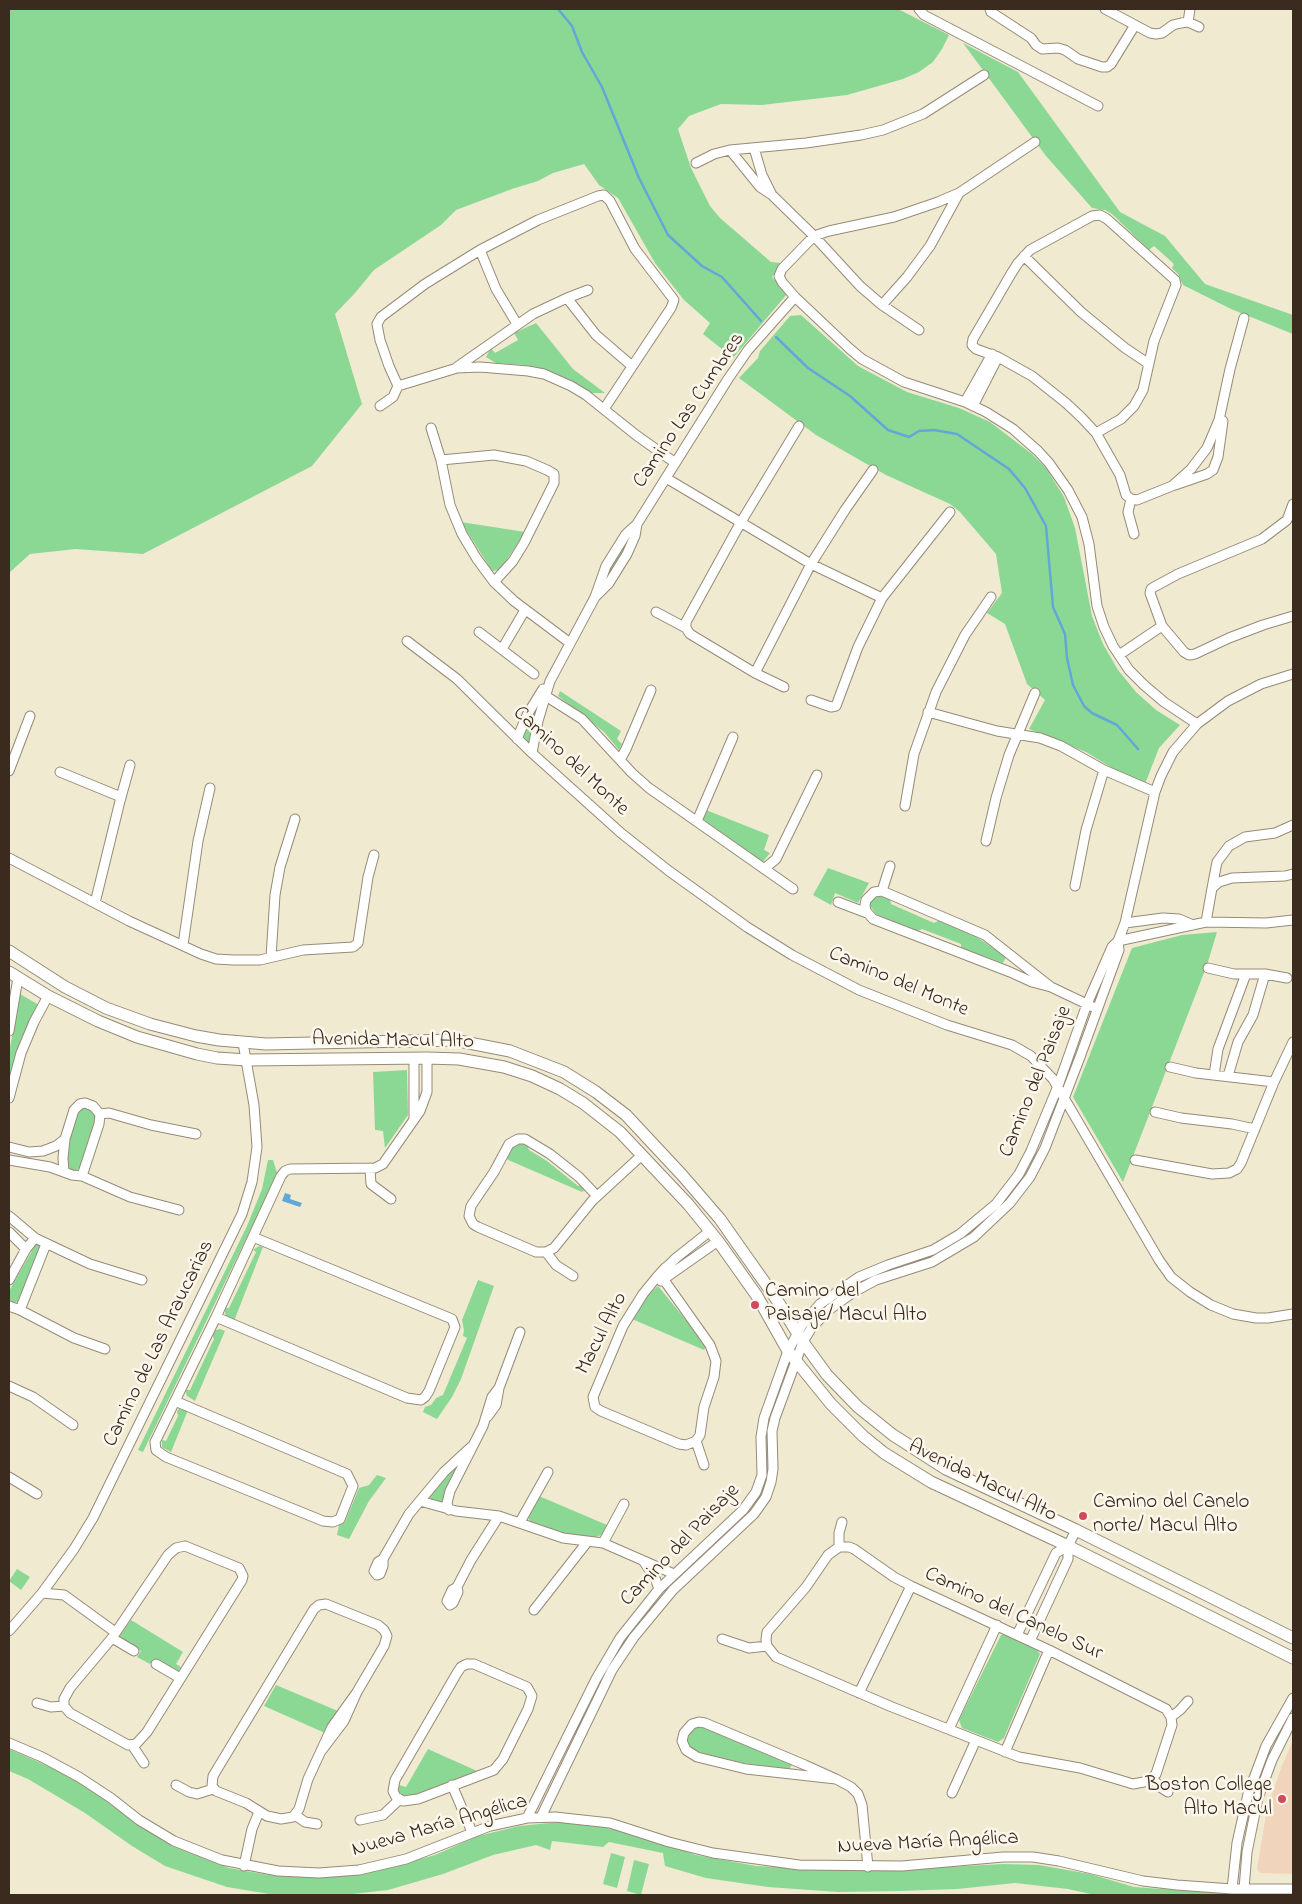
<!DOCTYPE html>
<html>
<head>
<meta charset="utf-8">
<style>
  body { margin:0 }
  #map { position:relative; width:1302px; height:1904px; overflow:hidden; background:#f0ead1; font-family:"Indie Flower",sans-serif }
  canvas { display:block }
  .frame { position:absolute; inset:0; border:10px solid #3b2a1e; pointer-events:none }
</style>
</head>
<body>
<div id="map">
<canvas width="1302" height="1904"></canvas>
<div class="frame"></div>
</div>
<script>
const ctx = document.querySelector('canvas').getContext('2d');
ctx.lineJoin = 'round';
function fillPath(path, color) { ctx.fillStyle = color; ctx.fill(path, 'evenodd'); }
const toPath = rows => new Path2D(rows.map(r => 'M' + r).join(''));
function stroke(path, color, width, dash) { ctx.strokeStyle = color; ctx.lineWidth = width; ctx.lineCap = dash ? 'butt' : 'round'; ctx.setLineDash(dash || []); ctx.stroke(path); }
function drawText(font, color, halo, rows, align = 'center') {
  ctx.font = font + ' "Indie Flower",sans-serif'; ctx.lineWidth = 5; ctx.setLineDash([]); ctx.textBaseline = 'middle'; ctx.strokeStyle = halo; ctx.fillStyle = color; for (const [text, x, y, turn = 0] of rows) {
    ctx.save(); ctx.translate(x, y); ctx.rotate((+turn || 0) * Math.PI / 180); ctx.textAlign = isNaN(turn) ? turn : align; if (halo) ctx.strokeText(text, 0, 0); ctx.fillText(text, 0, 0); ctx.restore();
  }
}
const built = toPath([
  [1293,1740,1293,1874,1260,1873,1257,1869,1267,1809,1280,1771]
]);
const green = toPath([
  [9,9,898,9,949,35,942,49,933,62,919,72,903,79,847,95,762,105,721,104,689,116,678,129,691,168,710,206,720,218,771,262,781,263,772,277,787,294,733,358,703,334,710,323,684,300,655,263,618,198,599,185,584,164,553,173,538,181,512,189,456,210,441,225,374,270,355,293,335,314,362,404,312,466,143,554,76,549,30,554,9,573],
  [963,43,1018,72,1120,212,1165,236,1205,284,1293,315,1293,334,1231,309,1183,285,1178,274,1172,268,1174,264,1154,246,1149,250,1112,214,1105,210,1092,208,1046,156],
  [801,315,858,366,907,392,959,408,990,422,1032,454,1046,468,1064,497,1075,528,1092,616,1103,644,1118,670,1136,692,1156,710,1180,725,1159,748,1145,784,1122,774,1086,752,1029,729,1045,700,1027,684,1005,624,987,613,1002,593,996,554,960,512,950,504,886,475,816,435,739,378,758,358,760,351,790,316],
  [536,323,573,369,605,393,591,393,579,385,552,372,524,365,496,363,486,357,491,348,495,353,518,340,514,333],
  [461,522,525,532,500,570,492,571],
  [628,535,632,537,607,581,603,579],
  [560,691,621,731,617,739,622,744,619,750,604,732,558,696],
  [544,698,534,717,529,744,521,737,526,720],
  [706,810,769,835,764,850,770,853,762,863,703,819],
  [828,868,869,883,858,903,835,893,831,905,813,895],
  [883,896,890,898,891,904,934,923,940,920,977,937,1006,957,1003,963,961,948,961,944,922,929,916,932,876,914,868,903,872,898],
  [1217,932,1207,965,1123,1182,1073,1097,1132,948,1182,935],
  [20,994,39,1005,9,1084,9,1053],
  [407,1070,408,1115,385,1148,383,1131,375,1130,373,1072],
  [86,1108,91,1110,96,1115,96,1120,81,1166,77,1170,71,1171,68,1170,65,1161,67,1147,76,1115,80,1109],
  [518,1143,527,1145,529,1150,547,1161,578,1186,581,1185,586,1189,582,1192,506,1159,513,1146],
  [268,1160,273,1160,277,1173,260,1210,143,1452,138,1450,247,1226,262,1189],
  [36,1244,41,1246,18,1302,11,1302,9,1298,9,1291],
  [259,1246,263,1247,234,1321,226,1316,224,1308,229,1308,256,1252,253,1250],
  [478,1280,494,1286,461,1379,452,1397,437,1419,423,1412,425,1407,431,1405,436,1398,443,1395,467,1338,463,1336,464,1330,462,1320],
  [658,1286,707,1346,704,1350,632,1319,645,1298],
  [220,1329,225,1331,195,1401,187,1396,185,1390,190,1390,214,1339,212,1334,216,1330],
  [180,1408,188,1410,171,1452,162,1447,162,1440,166,1441,178,1416,177,1411],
  [461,1460,443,1502,440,1503,431,1499,429,1494],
  [377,1475,386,1478,369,1501,349,1539,337,1535,339,1525,345,1522,359,1488,369,1485],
  [539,1496,607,1525,602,1535,595,1537,573,1536,534,1524,529,1520,528,1516],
  [17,1569,30,1577,21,1590,9,1581],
  [131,1620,183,1652,176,1664,181,1667,177,1673,153,1659,150,1664,137,1657,141,1651,119,1637],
  [1001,1635,1005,1635,1037,1650,1040,1654,1004,1738,998,1742,962,1728,959,1720],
  [276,1685,338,1711,325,1733,264,1706],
  [700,1727,705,1728,792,1765,789,1769,756,1765,731,1761,698,1752,689,1746,687,1739,694,1728],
  [9,1749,75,1778,125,1815,172,1846,229,1868,269,1875,320,1878,376,1871,435,1855,478,1836,519,1826,559,1822,595,1825,648,1838,696,1855,756,1866,866,1871,1004,1864,1039,1865,1090,1874,1134,1887,1204,1892,1293,1895,1095,1895,1068,1889,1015,1883,957,1889,901,1891,838,1892,768,1887,706,1878,665,1866,663,1853,609,1842,603,1847,552,1841,550,1850,536,1845,493,1855,443,1874,388,1890,344,1895,275,1895,227,1887,165,1866,132,1846,85,1813,28,1779,9,1771],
  [428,1749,477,1771,414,1795,403,1795,399,1792,399,1785,406,1787],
  [611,1853,625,1857,617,1888,603,1884],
  [634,1860,649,1864,641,1895,627,1891]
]);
const water = toPath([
  [285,1193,291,1195,290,1199,302,1203,300,1207,282,1201]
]);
const stream = toPath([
  [558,9,572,26,582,52,602,87,639,178,668,235,702,266,722,277,761,321],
  [776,337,808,368,850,396,888,430,909,437,919,431,934,430,957,434,1009,469,1025,488,1046,526,1053,607,1065,634,1067,658,1073,685,1084,706,1092,713,1117,725,1138,749]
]);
const minor = toPath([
  [919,9,924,15,1098,106],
  [990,9,991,12,1031,38,1036,45,1042,49,1058,48,1065,50,1078,59,1102,67,1107,67,1111,64,1135,25],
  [1105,9,1150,33,1156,34,1162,33,1173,25,1181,23,1188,22,1199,27],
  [1188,22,1190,9],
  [1035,142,959,193,938,202,894,217,829,231,814,236,782,269,779,276,782,282,795,297,850,349,862,359,904,382,965,402,986,412,1013,429,1038,451,1049,463,1068,490,1082,517,1089,544,1097,606,1104,627,1113,646,1129,670,1144,685,1164,702,1197,724],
  [754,148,762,175,772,195],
  [730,150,760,187,772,195,814,236,860,286,882,305,919,330],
  [696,163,714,154,730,150,806,143,861,135,883,130,923,114,984,75],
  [480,250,496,289,517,324],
  [1024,256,1081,312,1125,348,1149,364],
  [567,298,596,335,632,366],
  [882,305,907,277,930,246,959,193],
  [457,367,533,314,567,298,588,290],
  [398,386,389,366,380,340,377,324,381,317,425,284,480,250,538,220,598,196,604,195,610,201,635,249,674,300,671,308,604,409],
  [965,402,992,354],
  [380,406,393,397,398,386,457,368,480,367,528,371,544,374,571,386,586,395,636,435,674,462],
  [973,406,998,357],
  [431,428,441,460,450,505,462,534,477,559,494,582,514,601,570,643],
  [1096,433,1121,419,1134,406,1143,390,1154,341,1176,285,1175,280,1107,219,1100,215,1092,216,1030,250,1018,263,1011,274,973,339,972,345,976,349,998,357,1032,376,1066,403,1081,417,1096,433,1120,475,1126,495,1131,499,1137,500,1172,486,1191,469,1207,448,1219,420,1230,369,1244,318],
  [441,460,494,455,526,461,547,470,554,474,554,483,524,543,513,561,494,582],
  [666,478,811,564,882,598],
  [1175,485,1207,474,1213,470,1218,457,1223,421],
  [1131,499,1128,512,1134,534],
  [1293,504,1287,520,1262,539,1178,574,1154,587,1151,589,1150,593,1162,626,1184,652,1189,655,1195,654,1229,638,1263,625,1293,616],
  [595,597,609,583,627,554,635,536,637,524],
  [656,612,686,628,690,634,755,673,784,687],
  [686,628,686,622,741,522,799,426],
  [479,632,534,674],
  [407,641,457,679,532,753,621,833,669,871,747,927,792,955,859,990,947,1025,1012,1045,1031,1056,1053,1079,1159,1260,1171,1277,1190,1292,1211,1305,1233,1314,1256,1318,1268,1318,1293,1314],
  [502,649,525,610],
  [1119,655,1162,626],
  [755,673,811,564,845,510,873,470],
  [541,693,582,719,632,773,649,788,793,889],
  [811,700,831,707,836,706,858,647,882,598,950,512],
  [928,712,997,731,1040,738,1061,746,1104,770,1155,792],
  [517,739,527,715,543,689],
  [532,753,538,721,550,681,595,597,606,566,626,534,637,524,728,379,748,350,795,297],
  [620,760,626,749,651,690],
  [9,771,30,716],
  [60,772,121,797],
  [905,806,914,754,936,692,965,635,991,597],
  [697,821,733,737],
  [1293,825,1275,833,1245,837,1229,846,1217,862,1212,888,1219,882,1232,878,1285,876,1293,874],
  [986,841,996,798,1009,755,1035,693],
  [9,858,129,921,201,954,216,959,233,960,260,960,303,950,353,947,358,943,368,877,374,855],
  [764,869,776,859,817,775],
  [1075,886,1086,830,1104,770],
  [882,891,890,866],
  [838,902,867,913],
  [95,903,120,801,130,765],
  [1206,922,1212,888],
  [1125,923,1163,918,1179,919,1193,925],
  [1118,941,1206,922,1266,923,1293,920],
  [183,945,198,841,210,788],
  [271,957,275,895,280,867,295,819],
  [1208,968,1234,974,1246,974],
  [1265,974,1287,978],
  [1051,987,1032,982,1010,972,873,919,866,911,865,905,866,900,874,892,882,891,985,935,1051,987,1093,1007],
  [9,1031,18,978],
  [414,1058,414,1119],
  [1170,1067,1196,1073,1274,1082],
  [1214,1075,1218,1049,1246,974,1265,974,1253,1015,1238,1042,1228,1076],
  [9,1098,21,1053,34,1022,48,996],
  [1155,1112,1181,1118,1232,1124,1255,1129],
  [100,1114,109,1113,151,1125,196,1134],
  [9,1147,29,1152,43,1151,56,1146,65,1139],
  [9,1160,50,1167,72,1175,82,1176,130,1197,179,1210],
  [1135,1160,1212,1174,1229,1173,1237,1169,1241,1163,1274,1082,1293,1042],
  [370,1168,371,1184,391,1199],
  [64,1172,63,1158,65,1139,74,1110,80,1104,85,1103,93,1106,100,1114],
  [82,1176,99,1124,100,1114],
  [597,1196,579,1177,550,1154,525,1139,518,1139,509,1144,494,1172,471,1206,469,1216,473,1224,478,1227,536,1252,546,1252,554,1248,592,1201,642,1155],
  [9,1216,35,1238,90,1264,142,1280],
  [9,1232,26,1249],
  [546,1252,556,1265,573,1276],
  [670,1264,664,1280,710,1345,716,1361,714,1377,704,1407,700,1435,696,1441,686,1445,679,1444,601,1411,595,1407,593,1397,623,1326,643,1294,656,1278,665,1268,670,1264,676,1258,710,1231],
  [9,1280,26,1249,35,1238],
  [661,1281,718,1241],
  [9,1306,20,1310,74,1338,105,1349],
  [20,1310,46,1244],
  [216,1317,407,1398,421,1400,425,1397,429,1391,455,1327,452,1319,253,1237],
  [9,1386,33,1397,73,1425],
  [175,1401,347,1474,353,1486,340,1519,333,1522,323,1521,166,1457,156,1450,155,1442,175,1401,216,1317,281,1176,285,1171,290,1169,375,1168,383,1164,420,1111,427,1092,427,1058],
  [488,1416,496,1405,499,1388,520,1332],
  [696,1441,704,1465],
  [9,1477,37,1494],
  [420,1501,456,1511,499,1516,563,1538,603,1543,674,1574],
  [449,1510,447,1503,450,1491,483,1426,492,1397,499,1388],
  [520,1522,548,1472],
  [603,1543,624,1504],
  [185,1546,239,1568,243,1576,242,1580,147,1732,136,1744,128,1745,70,1713,64,1706,64,1699,70,1688,112,1638,168,1555,176,1548,185,1546],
  [839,1547,849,1547,854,1549,894,1577,911,1586,1049,1650,1166,1709,1171,1717,1172,1725,1156,1774,1149,1781,1133,1784,1080,1768,1019,1757,892,1707,776,1657,767,1646,766,1640,767,1632,806,1587,828,1555,839,1547],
  [839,1547,839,1533,842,1522],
  [383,1559,383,1566,380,1574,377,1575,374,1571,378,1562,383,1559,409,1514,444,1472,471,1447],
  [644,1562,655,1578,659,1589],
  [457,1587,458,1592,453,1603,450,1605,447,1601,452,1590,457,1587,471,1560,499,1516],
  [42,1593,64,1595,115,1632],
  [534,1610,588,1541],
  [9,1631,42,1593,74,1549,93,1518,242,1214,252,1182,257,1147,254,1105,243,1043],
  [1017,1635,1056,1553,1068,1546],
  [112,1638,134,1651],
  [722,1639,749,1648,767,1646],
  [1030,1641,1068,1559,1068,1546,1076,1530],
  [156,1664,180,1678],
  [467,1664,474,1664,527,1687,532,1696,528,1709,503,1759,494,1770,418,1799,403,1801,396,1797,393,1791,395,1780,457,1673,461,1667,467,1664],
  [859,1693,911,1586],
  [37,1703,51,1707,64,1706],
  [1171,1717,1180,1710,1188,1701],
  [949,1729,997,1625],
  [9,1743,42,1757,79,1777,111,1798,139,1820,174,1841,222,1860,278,1871,319,1873,359,1870,406,1859,490,1826,527,1818,555,1817,610,1823,669,1842,713,1853,799,1865,902,1866,1003,1857,1033,1857,1059,1861,1143,1881,1177,1885,1232,1889,1293,1889],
  [132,1745,144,1763],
  [322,1750,344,1721,357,1692,384,1646,387,1636,384,1630,378,1625,326,1604,319,1605,314,1609,213,1776,212,1786,216,1791,246,1803,267,1816,281,1819,293,1817,299,1809,308,1779,332,1727,357,1692],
  [1005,1752,1049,1650],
  [1152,1778,1160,1787,1168,1792],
  [836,1779,746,1769,697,1757,686,1750,682,1741,684,1733,692,1724,699,1722,705,1723,805,1765,836,1779,851,1787,858,1794,862,1805,868,1867],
  [176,1785,189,1792,197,1794,213,1789],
  [452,1785,472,1832],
  [952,1793,976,1740],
  [295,1815,305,1822,317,1824],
  [541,1817,612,1670,634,1637,673,1590,754,1514,766,1497,771,1482,773,1469,772,1431,775,1418,803,1342,812,1327,830,1309,852,1293,876,1280,932,1262,974,1237,1010,1203,1030,1177,1045,1148,1080,1057,1119,950,1118,941],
  [527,1818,596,1679,620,1638,659,1589,743,1510,756,1492,762,1475,761,1437,764,1418,788,1351,802,1325,820,1304,859,1277,888,1265,933,1250,960,1234,996,1204,1019,1174,1031,1151,1058,1086,1087,1004,1112,947,1118,941,1125,923,1155,792,1161,776,1173,752,1197,724,1228,701,1261,684,1293,674],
  [360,1820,383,1815,400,1799],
  [244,1866,252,1829,259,1812],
  [1232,1889,1237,1843,1248,1794,1266,1746,1293,1698],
  [1244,1889,1247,1852,1258,1798,1272,1760,1293,1718]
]);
const tertiary = toPath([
  [9,951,65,987,106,1008,150,1024,196,1036,219,1040,266,1044,454,1040,510,1051,564,1072,596,1092,626,1115,682,1175,720,1219,741,1249,775,1297,803,1342,827,1375,858,1407,893,1435,946,1469,1076,1530,1293,1638],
  [9,972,48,996,98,1021,137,1037,197,1054,217,1058,247,1060,427,1058,459,1059,504,1067,532,1076,560,1089,583,1103,620,1132,688,1204,718,1241,757,1296,788,1351,831,1404,863,1436,884,1453,931,1482,1068,1546,1293,1658]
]);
const markers = [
  [755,1305,5,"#d1495b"],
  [1083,1516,5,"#d1495b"],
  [1282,1799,5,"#d1495b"]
];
const streetNames = [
  ["Camino Las Cumbres",690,411,-56],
  ["Camino del Monte",570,762,43],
  ["Camino del Monte",898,983,23],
  ["Avenida Macul Alto",393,1042,1],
  ["Camino del Paisaje",1037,1082,-68],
  ["Macul Alto",603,1334,-63],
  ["Camino de Las Araucarias",160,1344,-64],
  ["Avenida Macul Alto",982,1482,26],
  ["Camino del Paisaje",681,1546,-46],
  ["Camino del Canelo Sur",1013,1615,25],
  ["Nueva María Angélica",440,1827,-16],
  ["Nueva María Angélica",928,1844,-3]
];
const poiNames = [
  ["Camino del",765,1293],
  ["Paisaje/ Macul Alto",765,1317],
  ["Camino del Canelo",1093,1504],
  ["norte/ Macul Alto",1093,1528],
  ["Boston College",1272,1787,"right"],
  ["Alto Macul",1272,1811,"right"]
];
fillPath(built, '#f0d5bc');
fillPath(green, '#8bd895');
fillPath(water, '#62a7d7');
stroke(stream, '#62a7d7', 2.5);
stroke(minor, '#968a78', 11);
stroke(tertiary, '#968a78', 13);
stroke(minor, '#fff', 9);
stroke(tertiary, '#fff', 11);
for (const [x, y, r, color] of markers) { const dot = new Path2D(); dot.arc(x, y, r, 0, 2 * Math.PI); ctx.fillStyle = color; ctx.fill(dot); stroke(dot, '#fbf7ec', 2); }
drawText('21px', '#3b2a1e', '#fbf7ec', streetNames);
drawText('21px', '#3b2a1e', '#fbf7ec', poiNames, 'left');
</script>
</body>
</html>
